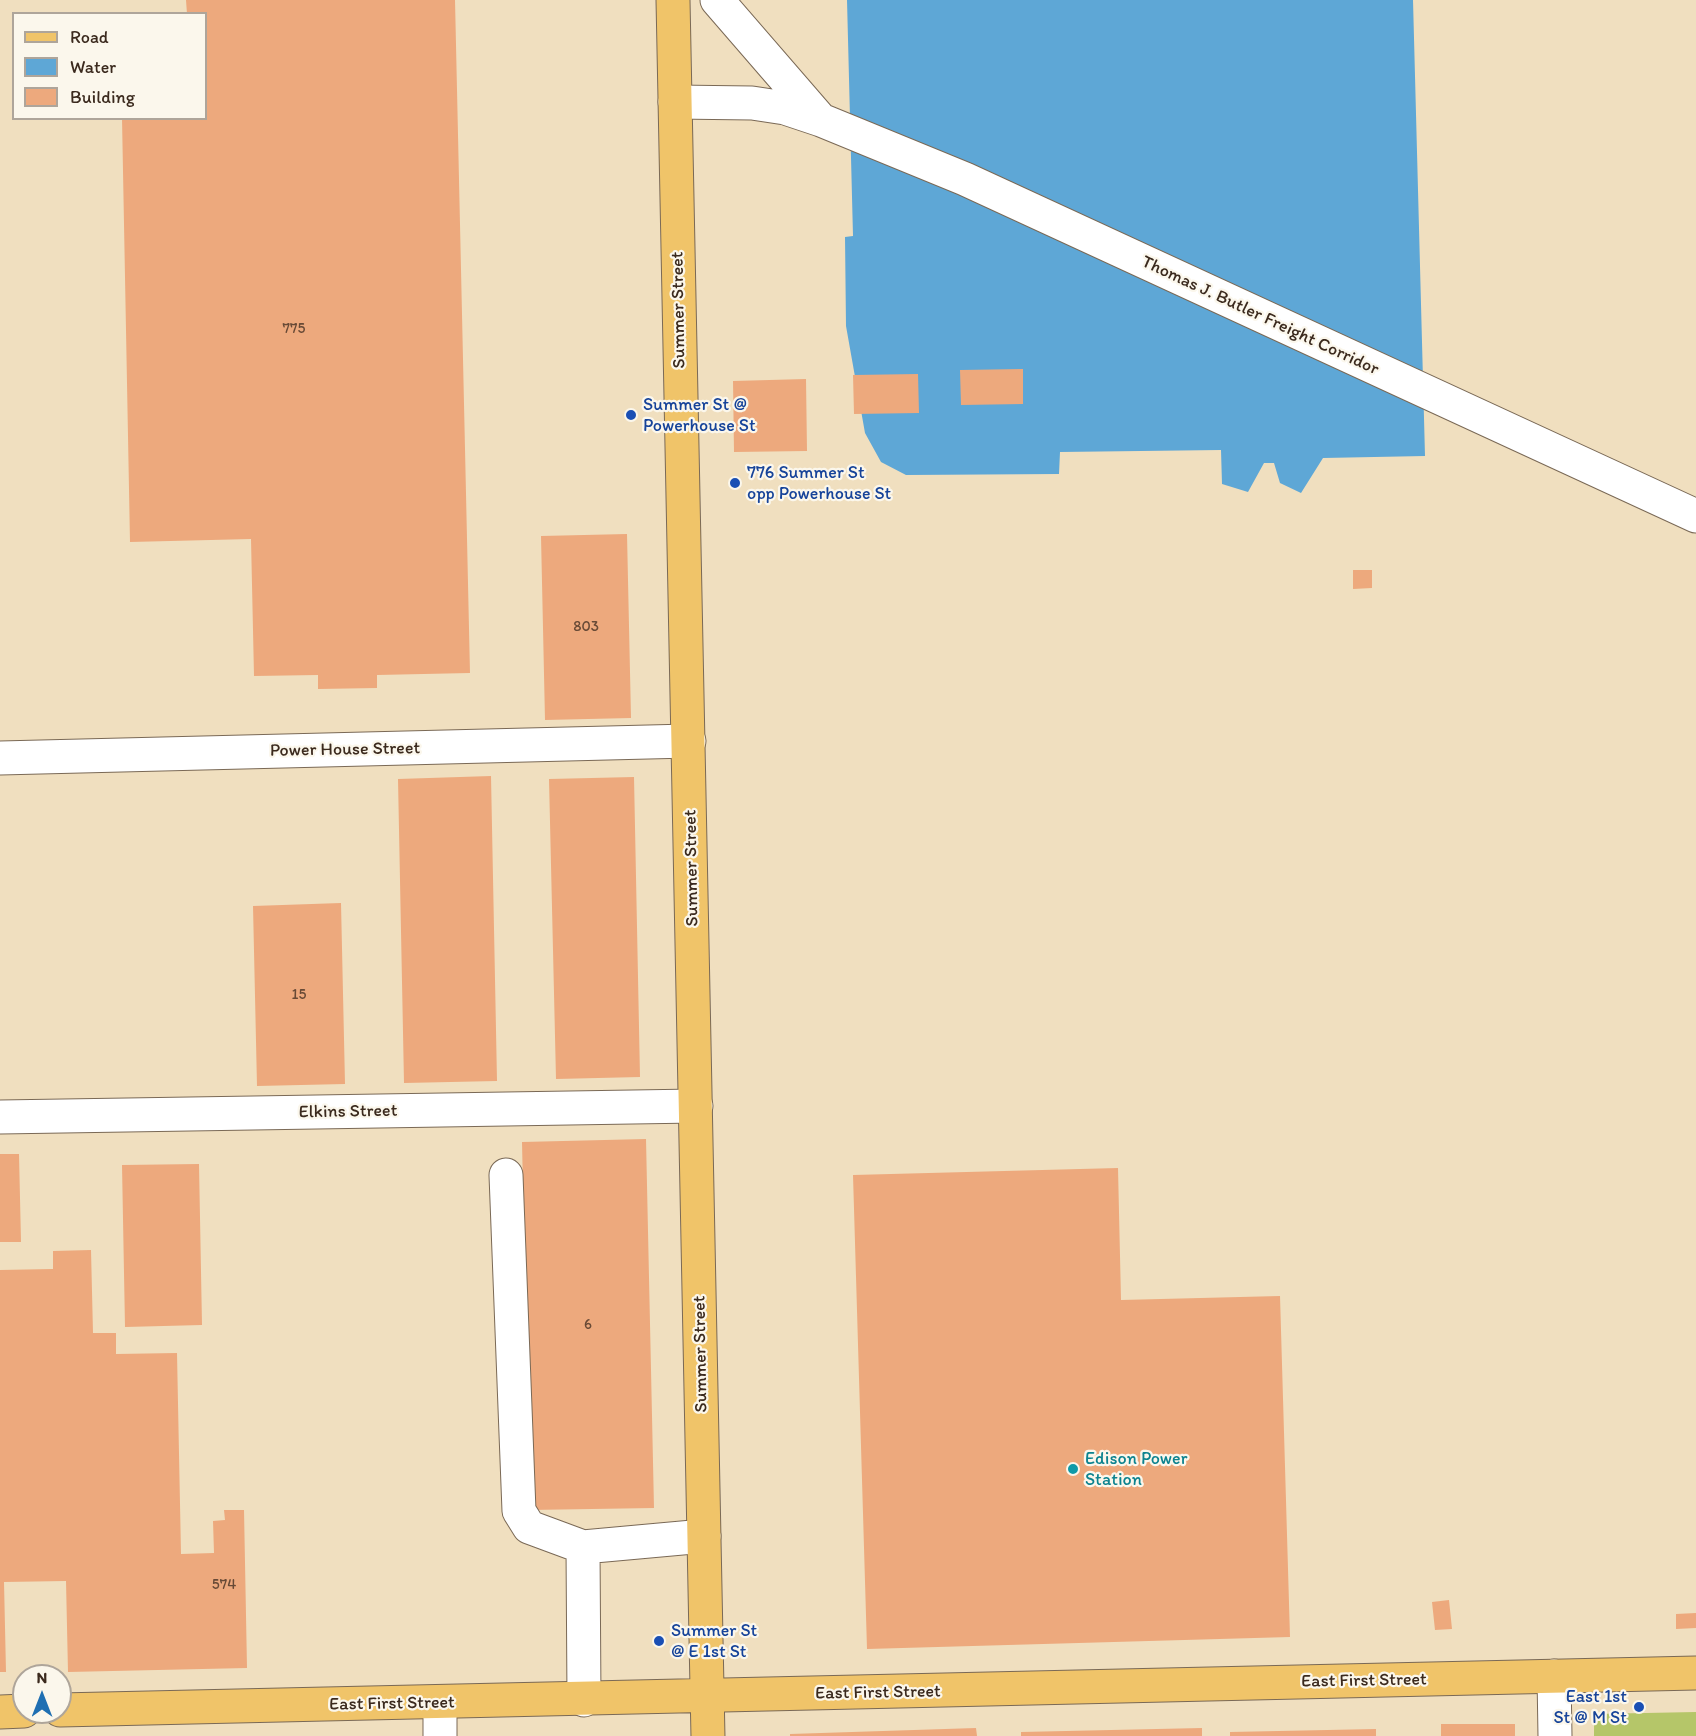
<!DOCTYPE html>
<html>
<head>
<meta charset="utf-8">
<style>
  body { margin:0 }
  #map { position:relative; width:1696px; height:1736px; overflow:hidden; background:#f0dfbf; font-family:Itim,sans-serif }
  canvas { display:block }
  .legend { position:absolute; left:12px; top:12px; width:195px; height:108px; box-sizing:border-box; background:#fbf7ec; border:2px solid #aea59a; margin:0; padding:8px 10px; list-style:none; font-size:18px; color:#3b2a1e }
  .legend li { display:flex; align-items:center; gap:12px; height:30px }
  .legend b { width:30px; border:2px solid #aea59a }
  .north { position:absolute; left:12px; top:1664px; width:60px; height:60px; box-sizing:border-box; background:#fbf7ec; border:2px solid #aea59a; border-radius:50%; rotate:0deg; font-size:16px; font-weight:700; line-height:24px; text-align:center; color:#3b2a1e }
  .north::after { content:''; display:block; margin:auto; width:21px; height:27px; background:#1f6fb2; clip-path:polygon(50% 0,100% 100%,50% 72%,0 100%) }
</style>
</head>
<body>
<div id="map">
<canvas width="1696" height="1736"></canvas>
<ul class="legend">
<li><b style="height:8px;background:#f0c469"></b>Road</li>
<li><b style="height:16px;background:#5ea7d6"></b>Water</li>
<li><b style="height:16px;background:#eda97d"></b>Building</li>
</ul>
<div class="north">N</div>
</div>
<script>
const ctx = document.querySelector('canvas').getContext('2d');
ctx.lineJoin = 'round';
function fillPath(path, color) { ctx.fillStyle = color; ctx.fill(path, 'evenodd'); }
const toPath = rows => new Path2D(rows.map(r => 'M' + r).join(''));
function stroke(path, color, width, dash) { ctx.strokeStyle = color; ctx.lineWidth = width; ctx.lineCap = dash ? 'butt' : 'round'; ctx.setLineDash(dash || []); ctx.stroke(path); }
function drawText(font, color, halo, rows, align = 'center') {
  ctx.font = font + ' Itim,sans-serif'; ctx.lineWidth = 4.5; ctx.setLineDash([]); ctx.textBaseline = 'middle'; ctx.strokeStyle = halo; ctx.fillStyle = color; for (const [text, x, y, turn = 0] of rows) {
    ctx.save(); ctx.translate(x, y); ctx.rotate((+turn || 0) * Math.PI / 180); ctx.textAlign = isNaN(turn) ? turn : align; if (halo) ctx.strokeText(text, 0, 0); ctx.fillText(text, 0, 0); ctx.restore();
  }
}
const green = toPath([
  [1696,1712,1696,1736,1594,1736,1594,1714]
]);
const water = toPath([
  [847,0,1413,0,1425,456,1323,458,1301,493,1280,483,1274,463,1264,463,1248,492,1222,484,1221,450,1060,452,1059,474,906,475,881,462,865,433,846,326,845,237,853,236]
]);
const building = toPath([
  [186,0,455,0,470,673,377,675,377,688,318,689,318,675,254,676,251,539,130,542,122,118,206,118,206,14,187,14],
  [1023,369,1023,404,961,405,960,370],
  [918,374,919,413,854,414,853,375],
  [806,379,807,451,734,452,733,381],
  [627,534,631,718,545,720,541,536],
  [1353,570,1372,570,1372,588,1353,589],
  [491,776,497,1081,404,1083,398,779],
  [634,777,640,1077,556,1079,549,779],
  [341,903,345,1084,257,1086,253,906],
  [646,1139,654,1508,530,1510,522,1142],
  [0,1154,19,1154,21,1242,0,1242],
  [199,1164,202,1325,125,1327,122,1165],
  [1118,1168,1121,1300,1280,1296,1290,1637,867,1649,853,1175],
  [91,1250,93,1333,116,1333,116,1354,177,1353,181,1554,214,1553,213,1521,225,1520,224,1510,244,1510,247,1668,68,1672,66,1581,4,1582,6,1672,0,1672,0,1270,53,1269,53,1251],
  [1449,1600,1452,1629,1435,1630,1432,1602],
  [1696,1613,1696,1628,1676,1629,1676,1614],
  [1441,1724,1515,1724,1515,1736,1441,1736],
  [976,1728,977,1736,790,1736,790,1734],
  [1202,1728,1202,1736,1021,1736,1021,1732],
  [1376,1729,1376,1736,1230,1736,1230,1732]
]);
const minor = toPath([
  [717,0,820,119],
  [675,102,752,103,785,108,821,120,965,179,1696,516],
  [0,758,689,741],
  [0,1117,696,1106],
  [506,1175,519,1511,529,1527,583,1547],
  [1554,1676,1555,1736],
  [584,1700,583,1547,704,1536],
  [440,1703,440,1736]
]);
const major = toPath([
  [673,0,708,1736],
  [60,1710,1696,1673],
  [0,1712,24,1711]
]);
const markers = [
  [631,415,6,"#1a4fb4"],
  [735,483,6,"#1a4fb4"],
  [1073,1469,6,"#0f9aa8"],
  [659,1641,6,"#1a4fb4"],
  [1639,1707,6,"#1a4fb4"]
];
const numberNames = [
  ["775",294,329],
  ["803",586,627],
  ["15",299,995],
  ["6",588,1325],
  ["574",224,1585]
];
const streetNames = [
  ["Summer Street",679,310,-91],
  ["Thomas J. Butler Freight Corridor",1260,316,25],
  ["Power House Street",345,750,-1],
  ["Summer Street",692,868,-91],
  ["Elkins Street",348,1112,-1],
  ["Summer Street",701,1354,-91],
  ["East First Street",1364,1681,-1],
  ["East First Street",878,1693,-1],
  ["East First Street",392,1704,-1]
];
const transitNames = [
  ["Summer St @",643,405],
  ["Powerhouse St",643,426],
  ["776 Summer St",747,473],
  ["opp Powerhouse St",747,494],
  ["Summer St",671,1631],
  ["@ E 1st St",671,1652],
  ["East 1st",1627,1697,"right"],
  ["St @ M St",1627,1718,"right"]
];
const cultureNames = [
  ["Edison Power",1085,1459],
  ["Station",1085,1480]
];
fillPath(green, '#b5c669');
fillPath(water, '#5ea7d6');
fillPath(building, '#eda97d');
stroke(minor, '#7a6956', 35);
stroke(major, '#7a6956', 35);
stroke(minor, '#fff', 33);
stroke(major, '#f0c469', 33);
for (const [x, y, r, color] of markers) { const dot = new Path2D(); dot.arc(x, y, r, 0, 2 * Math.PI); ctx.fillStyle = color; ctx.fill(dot); stroke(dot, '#fbf7ec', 2); }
drawText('15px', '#684a36', null, numberNames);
drawText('18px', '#3b2a1e', '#fbf7ec', streetNames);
drawText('18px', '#164399', '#fbf7ec', transitNames, 'left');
drawText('18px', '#0d838f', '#fbf7ec', cultureNames, 'left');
</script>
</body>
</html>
